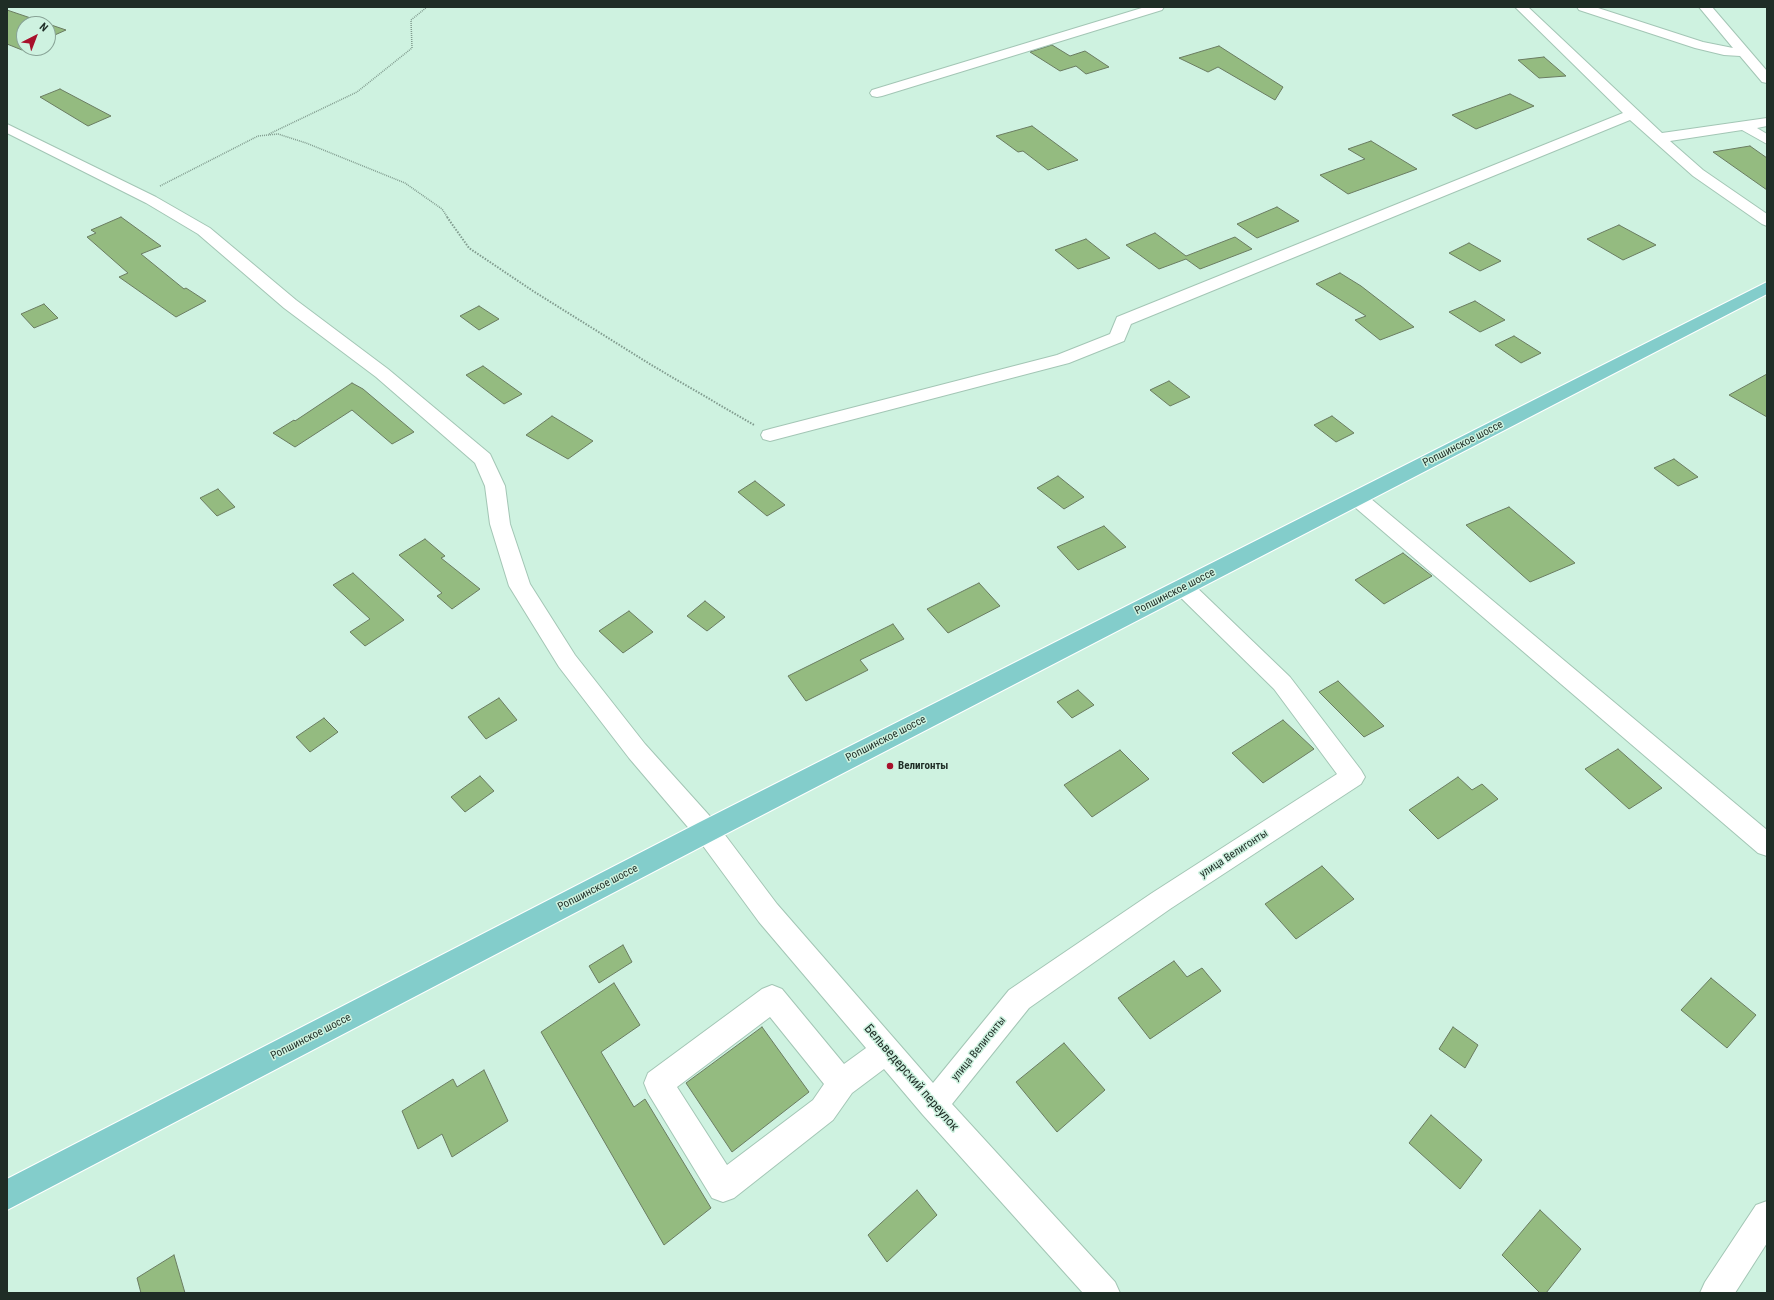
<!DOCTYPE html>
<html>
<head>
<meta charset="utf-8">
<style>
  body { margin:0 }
  #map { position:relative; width:1774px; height:1300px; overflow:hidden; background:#cef2e0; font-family:"Roboto Condensed",sans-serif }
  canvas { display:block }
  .frame { position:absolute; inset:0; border:8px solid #1f2d26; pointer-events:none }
  .north { position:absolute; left:16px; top:16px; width:40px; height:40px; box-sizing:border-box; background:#cef2e0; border:1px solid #88a396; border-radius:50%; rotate:42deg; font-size:11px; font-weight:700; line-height:16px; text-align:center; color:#1f2d26 }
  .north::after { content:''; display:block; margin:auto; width:14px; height:18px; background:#a8102b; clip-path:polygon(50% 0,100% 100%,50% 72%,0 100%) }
</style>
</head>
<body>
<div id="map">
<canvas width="1774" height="1300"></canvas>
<div class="frame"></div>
<div class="north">N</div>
</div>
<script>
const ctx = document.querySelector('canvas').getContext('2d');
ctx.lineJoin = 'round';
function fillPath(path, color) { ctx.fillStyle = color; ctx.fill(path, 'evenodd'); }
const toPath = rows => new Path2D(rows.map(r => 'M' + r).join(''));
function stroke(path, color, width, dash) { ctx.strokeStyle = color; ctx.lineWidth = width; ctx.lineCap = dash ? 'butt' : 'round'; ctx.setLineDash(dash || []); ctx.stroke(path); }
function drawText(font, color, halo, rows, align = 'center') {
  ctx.font = font + ' "Roboto Condensed",sans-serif'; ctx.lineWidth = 3; ctx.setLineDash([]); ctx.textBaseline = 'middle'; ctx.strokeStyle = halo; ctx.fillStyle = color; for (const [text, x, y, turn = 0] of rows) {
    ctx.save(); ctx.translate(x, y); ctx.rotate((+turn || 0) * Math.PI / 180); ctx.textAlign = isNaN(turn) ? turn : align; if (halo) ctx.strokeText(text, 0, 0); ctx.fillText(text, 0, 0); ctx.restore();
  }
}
const building = toPath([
  [7,10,66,30,48,38,48,24,24,24,25,48,22,50,7,44,7,10],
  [1052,45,1070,56,1085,51,1109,67,1086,74,1076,66,1060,71,1030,52,1052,45],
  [1219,46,1283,87,1275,100,1218,67,1208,72,1179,58,1219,46],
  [1544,57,1566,76,1539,78,1518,60,1544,57],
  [60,89,111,116,88,126,40,97,60,89],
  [1510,94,1534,106,1476,129,1452,115,1510,94],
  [1032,126,1078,160,1048,170,1023,151,1018,152,996,136,1032,126],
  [1371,141,1417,169,1348,194,1320,175,1365,159,1348,149,1371,141],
  [1750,146,1767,158,1767,190,1713,152,1750,146],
  [1277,207,1299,221,1257,238,1237,224,1277,207],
  [121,217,161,246,141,254,184,289,186,288,206,301,176,317,119,277,128,273,87,237,96,233,91,230,121,217],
  [1619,225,1656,245,1623,260,1587,239,1619,225],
  [1155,233,1186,256,1235,237,1252,249,1200,269,1186,259,1159,269,1126,245,1155,233],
  [1086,239,1110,258,1078,269,1055,250,1086,239],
  [1469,243,1501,261,1480,271,1449,253,1469,243],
  [1340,273,1361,286,1414,327,1380,340,1355,320,1366,316,1316,284,1340,273],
  [1475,301,1505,320,1480,332,1449,312,1475,301],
  [44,304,58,318,34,328,21,314,44,304],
  [479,306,499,319,479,330,460,316,479,306],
  [1514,336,1541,353,1521,363,1495,345,1514,336],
  [483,366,522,394,504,404,466,375,483,366],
  [1767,374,1767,417,1729,395,1767,374],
  [1169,381,1190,397,1170,406,1150,390,1169,381],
  [352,383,363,389,414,432,392,444,352,410,295,447,273,433,294,420,295,421,352,383],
  [552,416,593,441,568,459,526,435,552,416],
  [1332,416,1354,433,1336,442,1314,425,1332,416],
  [1674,459,1698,477,1678,486,1654,468,1674,459],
  [1058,476,1084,497,1064,509,1037,488,1058,476],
  [755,481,785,505,767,516,738,492,755,481],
  [218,489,235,507,217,516,200,498,218,489],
  [1509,507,1575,563,1530,582,1466,525,1509,507],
  [1104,526,1126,547,1078,570,1057,547,1104,526],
  [425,539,445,556,441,558,480,589,452,609,437,596,442,593,399,555,425,539],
  [1403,553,1432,576,1384,604,1355,580,1403,553],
  [353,573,404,620,365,646,350,632,370,619,333,585,353,573],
  [979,583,1000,606,948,633,927,609,979,583],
  [705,601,725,617,707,631,687,616,705,601],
  [629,611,653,632,623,653,599,631,629,611],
  [893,624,904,639,860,660,868,670,806,701,788,676,893,624],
  [1338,681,1384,726,1364,737,1319,692,1338,681],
  [1078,690,1094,705,1072,718,1057,702,1078,690],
  [499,698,517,720,486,739,468,717,499,698],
  [324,718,338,732,310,752,296,737,324,718],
  [1283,720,1314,749,1263,783,1232,753,1283,720],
  [1618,749,1662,788,1629,809,1585,769,1618,749],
  [1120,750,1149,779,1092,817,1064,785,1120,750],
  [480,776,494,791,465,812,451,797,480,776],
  [1458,777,1472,790,1482,784,1498,799,1438,839,1409,810,1458,777],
  [1322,866,1354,899,1296,939,1265,904,1322,866],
  [623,945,632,962,599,983,589,966,623,945],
  [1174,961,1187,977,1202,968,1221,991,1150,1039,1118,998,1174,961],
  [1711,978,1756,1015,1727,1048,1681,1010,1711,978],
  [614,983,640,1025,601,1052,634,1107,645,1099,711,1208,664,1245,541,1032,614,983],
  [762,1027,809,1092,732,1152,686,1083,762,1027],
  [1453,1027,1478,1045,1465,1068,1439,1049,1453,1027],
  [1064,1043,1105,1090,1057,1132,1016,1082,1064,1043],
  [484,1070,508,1121,452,1157,442,1134,418,1149,402,1111,453,1079,457,1087,484,1070],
  [1431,1115,1482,1160,1460,1189,1409,1143,1431,1115],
  [917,1190,937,1215,887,1262,868,1235,917,1190],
  [1540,1210,1581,1249,1546,1293,1540,1293,1502,1255,1540,1210],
  [174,1255,185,1293,141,1293,137,1278,174,1255]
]);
const pathFar1 = toPath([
  [269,134,357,92,412,48,411,20,427,7],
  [160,186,258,136,278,134,306,143,405,183,442,209,448,218]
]);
const path = toPath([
  [447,217,469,248,533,291,653,366,754,425]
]);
const minor = toPath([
  [1145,7,1164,7,1162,10,882,96,877,97,872,96,870,93,872,90,1145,7],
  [1515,7,1528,7,1662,133,1767,118,1767,126,1757,128,1767,134,1767,144,1742,130,1670,141,1703,170,1767,214,1767,226,1762,224,1693,176,1630,120,1131,324,1124,341,1069,363,770,441,763,439,761,435,763,431,770,429,1057,355,1110,334,1117,317,1623,113,1515,7],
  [1577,7,1595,7,1703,42,1733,48,1699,7,1712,7,1767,71,1767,83,1762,82,1740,56,1724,55,1695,48,1579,10,1577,7],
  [7,124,156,197,210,228,296,300,388,369,490,454,505,486,510,524,530,584,575,655,645,744,716,823,777,904,933,1083,1009,990,1152,893,1337,774,1274,689,1176,593,1172,587,1176,581,1183,579,1190,581,1290,677,1361,770,1365,777,1361,784,1170,909,1029,1008,952,1104,1115,1282,1120,1293,1083,1293,923,1115,884,1069,852,1093,833,1120,734,1198,723,1202,712,1198,648,1093,644,1083,648,1073,762,989,772,985,782,989,844,1064,866,1048,759,922,698,839,629,758,559,667,509,586,490,524,485,486,475,463,376,377,284,308,198,234,146,203,7,133,7,124],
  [770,1017,824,1084,813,1100,727,1165,677,1087,770,1017],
  [1357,491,1364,493,1767,830,1767,856,1758,853,1350,503,1347,498,1350,493,1357,491],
  [1767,1201,1767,1243,1735,1293,1700,1293,1705,1282,1756,1205,1767,1201]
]);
const major = toPath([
  [1767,282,1767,294,716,839,7,1210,7,1179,698,823,1767,282]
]);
const markers = [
  [890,766,4,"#a8102b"]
];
const streetNames = [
  ["Ропшинское шоссе",1463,444,-27],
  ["Ропшинское шоссе",1175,592,-27],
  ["Ропшинское шоссе",886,739,-27],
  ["улица Велигонты",1234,854,-33],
  ["Ропшинское шоссе",598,888,-27],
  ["Ропшинское шоссе",311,1037,-27],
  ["улица Велигонты",979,1049,-51]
];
const poiNames = [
  ["Велигонты",898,766]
];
const nearStreetnames = [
  ["Бельведерский переулок",911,1078,49]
];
fillPath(building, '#94bb80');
stroke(building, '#6a7c61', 1);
stroke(minor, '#a3c6b5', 2);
stroke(major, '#fff', 2);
stroke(pathFar1, '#809b8e', 1.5, [1, 1]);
stroke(path, '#809b8e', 2, [1.5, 1.5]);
fillPath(minor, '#fff');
fillPath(major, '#83cdcb');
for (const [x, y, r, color] of markers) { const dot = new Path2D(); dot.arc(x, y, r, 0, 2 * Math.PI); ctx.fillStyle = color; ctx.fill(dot); stroke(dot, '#cef2e0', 1.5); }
drawText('11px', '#1f2d26', '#cef2e0', streetNames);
drawText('bold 11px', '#1f2d26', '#cef2e0', poiNames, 'left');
drawText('13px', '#1f2d26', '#cef2e0', nearStreetnames);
</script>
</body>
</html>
